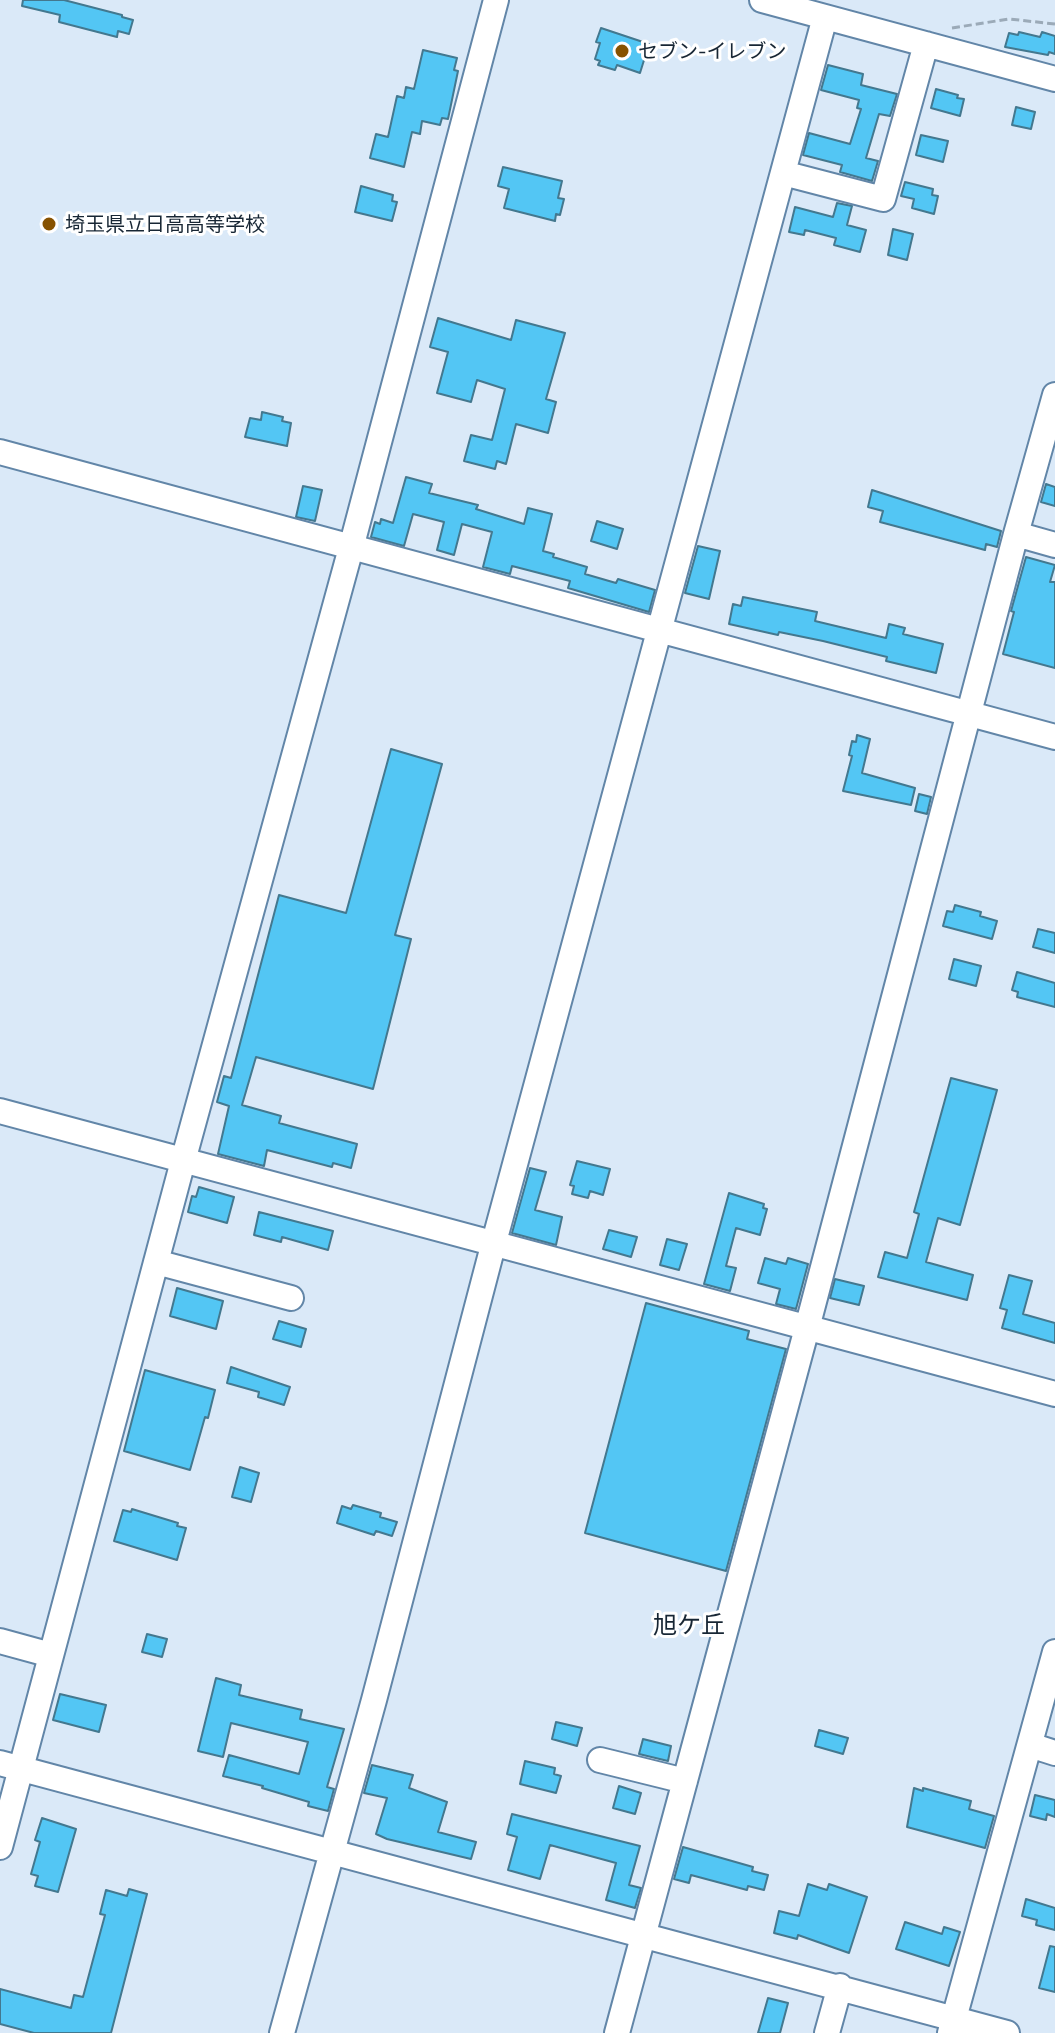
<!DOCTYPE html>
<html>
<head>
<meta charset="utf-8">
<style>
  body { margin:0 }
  canvas { display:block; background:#dae9f8 }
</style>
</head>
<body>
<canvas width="1055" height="2033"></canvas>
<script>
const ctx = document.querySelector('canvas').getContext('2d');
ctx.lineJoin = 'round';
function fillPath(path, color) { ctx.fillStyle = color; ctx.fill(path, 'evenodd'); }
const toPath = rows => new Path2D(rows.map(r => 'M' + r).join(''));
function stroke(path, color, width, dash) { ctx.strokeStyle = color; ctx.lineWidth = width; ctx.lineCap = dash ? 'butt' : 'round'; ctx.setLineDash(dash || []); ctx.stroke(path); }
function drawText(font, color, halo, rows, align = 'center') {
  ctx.font = font + ' Commissioner,"Noto Sans JP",sans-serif'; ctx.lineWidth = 6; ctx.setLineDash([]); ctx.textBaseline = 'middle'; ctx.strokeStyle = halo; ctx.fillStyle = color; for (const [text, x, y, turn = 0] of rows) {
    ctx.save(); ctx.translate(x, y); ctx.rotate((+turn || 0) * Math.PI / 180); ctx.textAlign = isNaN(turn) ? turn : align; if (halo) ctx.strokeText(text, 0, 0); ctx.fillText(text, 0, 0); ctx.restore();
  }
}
const building = toPath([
  [23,0,64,0,122,15,122,17,133,20,129,34,118,31,117,37,59,22,60,15,22,6,23,0],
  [601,28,649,44,640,73,617,65,615,70,598,65,600,61,595,59,600,43,596,42,601,28],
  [1019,32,1040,37,1042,32,1055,36,1055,54,1049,52,1048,55,1005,47,1009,33,1018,35,1019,32],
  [423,50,457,58,454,70,458,71,448,119,442,118,440,125,422,121,420,134,412,132,404,167,370,158,376,134,388,137,397,96,404,98,406,87,414,89,423,50],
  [828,65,863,74,861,85,897,94,890,116,879,114,866,158,878,161,872,181,840,172,842,165,803,155,809,133,850,144,861,109,857,108,859,100,821,90,828,65],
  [936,89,958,95,957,98,964,99,960,116,931,108,936,89],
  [1016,107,1035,112,1031,129,1012,125,1016,107],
  [921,135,948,141,943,162,916,155,921,135],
  [503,167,562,181,558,198,564,199,560,215,556,214,555,221,504,208,509,189,498,186,503,167],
  [905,182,933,189,932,195,938,196,934,214,912,208,914,199,901,196,905,182],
  [361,186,393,195,392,201,397,202,392,221,355,212,361,186],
  [837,203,852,206,847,225,866,230,860,252,834,245,836,238,805,230,804,235,789,232,795,207,833,217,837,203],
  [893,229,913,234,907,260,888,255,893,229],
  [438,318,511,340,516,320,565,333,546,399,556,402,548,433,516,424,506,464,497,461,495,469,464,461,471,435,492,440,505,389,477,380,471,402,437,393,448,352,430,347,438,318],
  [262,412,283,417,282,421,291,423,287,446,245,437,250,418,261,420,262,412],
  [406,477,432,484,429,493,478,505,476,509,524,524,528,508,552,514,543,551,554,554,553,557,587,567,585,574,616,583,618,579,655,590,649,612,568,588,570,581,512,566,510,574,483,567,492,532,462,524,454,555,437,550,444,522,413,514,404,546,371,537,375,522,380,524,381,519,393,523,406,477],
  [1046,484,1055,487,1055,506,1041,502,1046,484],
  [303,486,322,490,315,521,296,517,303,486],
  [872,490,1001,531,997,547,986,544,985,550,880,522,883,511,868,507,872,490],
  [597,521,623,529,617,549,591,541,597,521],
  [698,546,720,551,709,599,685,593,698,546],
  [1026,557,1055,565,1050,582,1055,582,1055,668,1003,654,1014,612,1011,611,1026,557],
  [743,597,817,612,815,621,886,638,889,624,905,628,903,634,943,644,936,673,886,661,887,657,823,641,779,632,778,635,729,624,733,604,741,606,743,597],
  [857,735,870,739,862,773,915,788,911,805,843,791,852,756,849,755,852,741,856,742,857,735],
  [391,749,442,764,395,935,411,939,373,1089,256,1057,242,1105,281,1116,279,1123,357,1144,351,1168,333,1163,332,1167,267,1150,264,1166,218,1154,229,1106,217,1102,224,1076,231,1078,279,895,346,913,391,749],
  [919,794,931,797,927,814,915,811,919,794],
  [955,905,981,912,980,916,997,921,992,939,943,926,947,911,953,912,955,905],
  [1038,929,1055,933,1055,953,1033,947,1038,929],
  [954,959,981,966,976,986,949,979,954,959],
  [1017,972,1055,983,1055,1007,1017,997,1018,992,1012,990,1017,972],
  [951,1078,997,1090,960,1225,938,1218,926,1262,973,1275,967,1300,878,1277,885,1252,907,1258,919,1214,914,1212,951,1078],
  [577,1161,610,1169,603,1195,590,1191,588,1198,572,1194,574,1186,570,1185,577,1161],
  [530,1168,546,1172,535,1210,562,1217,556,1245,512,1233,530,1168],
  [199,1187,234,1197,227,1223,188,1212,192,1196,196,1197,199,1187],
  [729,1193,764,1204,763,1208,767,1209,760,1235,736,1228,726,1266,736,1268,730,1291,704,1284,729,1193],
  [259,1212,333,1231,328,1250,282,1237,281,1242,254,1235,259,1212],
  [609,1230,637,1237,631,1257,603,1249,609,1230],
  [667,1239,687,1244,679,1270,660,1265,667,1239],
  [765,1258,786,1264,788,1258,808,1264,796,1309,776,1304,780,1289,758,1283,765,1258],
  [1009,1275,1032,1281,1023,1314,1055,1323,1055,1343,1002,1328,1007,1310,1000,1308,1009,1275],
  [835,1279,864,1286,859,1305,830,1298,835,1279],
  [177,1288,223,1301,216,1329,170,1316,177,1288],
  [646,1303,749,1331,747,1339,786,1349,726,1571,585,1533,646,1303],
  [279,1321,306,1329,301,1347,273,1339,279,1321],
  [231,1367,290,1387,284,1405,258,1397,259,1392,227,1383,231,1367],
  [145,1370,215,1390,208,1418,205,1417,190,1470,124,1451,145,1370],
  [240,1467,259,1473,251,1502,232,1497,240,1467],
  [353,1505,381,1513,380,1517,397,1522,392,1536,376,1531,374,1535,337,1523,342,1506,351,1509,353,1505],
  [132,1509,178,1523,177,1526,186,1528,177,1560,114,1541,123,1510,131,1512,132,1509],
  [147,1634,167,1639,162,1657,142,1652,147,1634],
  [216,1678,241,1685,239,1695,302,1710,300,1719,344,1729,327,1787,334,1789,328,1811,308,1806,309,1802,262,1788,263,1786,223,1776,229,1755,299,1774,308,1742,231,1723,223,1757,198,1751,216,1678],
  [60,1694,106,1705,99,1732,53,1720,60,1694],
  [556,1722,582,1728,577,1746,552,1739,556,1722],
  [819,1730,848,1738,843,1754,815,1746,819,1730],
  [643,1739,671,1746,668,1761,639,1754,643,1739],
  [525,1761,555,1768,554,1774,561,1776,556,1793,520,1784,525,1761],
  [372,1765,413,1775,409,1788,447,1802,438,1832,476,1842,471,1859,387,1839,376,1834,387,1798,364,1793,372,1765],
  [619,1786,641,1793,635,1814,613,1808,619,1786],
  [914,1788,923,1791,923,1788,971,1801,969,1809,994,1816,985,1848,907,1827,914,1788],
  [1035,1795,1055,1800,1055,1817,1047,1814,1046,1820,1030,1816,1035,1795],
  [512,1814,640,1846,629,1885,641,1888,635,1908,606,1900,616,1863,550,1845,540,1879,508,1870,517,1837,507,1834,512,1814],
  [42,1818,76,1829,58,1892,35,1886,38,1876,31,1874,40,1842,35,1840,42,1818],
  [683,1847,753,1867,752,1871,768,1875,764,1890,748,1886,747,1890,691,1875,689,1883,674,1879,683,1847],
  [808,1884,827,1890,829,1884,867,1897,849,1953,798,1935,797,1939,774,1933,779,1911,799,1916,808,1884],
  [129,1889,147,1894,111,2033,34,2033,0,2024,0,1989,71,2008,74,1995,83,1997,105,1915,100,1914,106,1890,127,1896,129,1889],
  [1026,1899,1055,1908,1055,1930,1036,1925,1037,1920,1022,1916,1026,1899],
  [905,1922,942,1934,944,1927,960,1932,949,1966,896,1949,905,1922],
  [1050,1946,1055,1947,1055,1992,1039,1988,1050,1946],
  [768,1998,788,2003,780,2033,758,2033,768,1998]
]);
const path = toPath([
  [952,28,1009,19,1055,24]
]);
const minor = toPath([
  [762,0,1055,79],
  [783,173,883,199,926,44],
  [0,452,1055,737],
  [1016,534,1055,545],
  [0,1111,1055,1394],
  [156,1262,291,1298],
  [0,1641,51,1655],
  [1030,1745,1055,1753],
  [600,1760,685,1781],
  [0,1763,1007,2033],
  [0,1847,183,1161,351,548,496,0],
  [282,2033,374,1700,494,1242,825,17],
  [617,2033,807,1328,1016,534,1055,395],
  [827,2033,840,1986],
  [950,2033,1055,1652]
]);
const markers = [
  [622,51,8,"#875200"],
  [49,224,8,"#875200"]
];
const poiNames = [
  ["セブン-イレブン",638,51],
  ["埼玉県立日高高等学校",65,224]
];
const quarterNames = [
  ["旭ケ丘",689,1625]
];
fillPath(building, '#53c6f4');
stroke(building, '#43788f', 2);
stroke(minor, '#6286a8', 28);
stroke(path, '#9baab8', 3, [8, 4]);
stroke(minor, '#fff', 24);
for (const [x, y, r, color] of markers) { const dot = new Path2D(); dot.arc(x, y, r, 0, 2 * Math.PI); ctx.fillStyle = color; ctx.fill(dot); stroke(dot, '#fff', 3); }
drawText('20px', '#172634', '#fff', poiNames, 'left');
drawText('24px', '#172634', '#fff', quarterNames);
</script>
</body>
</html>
